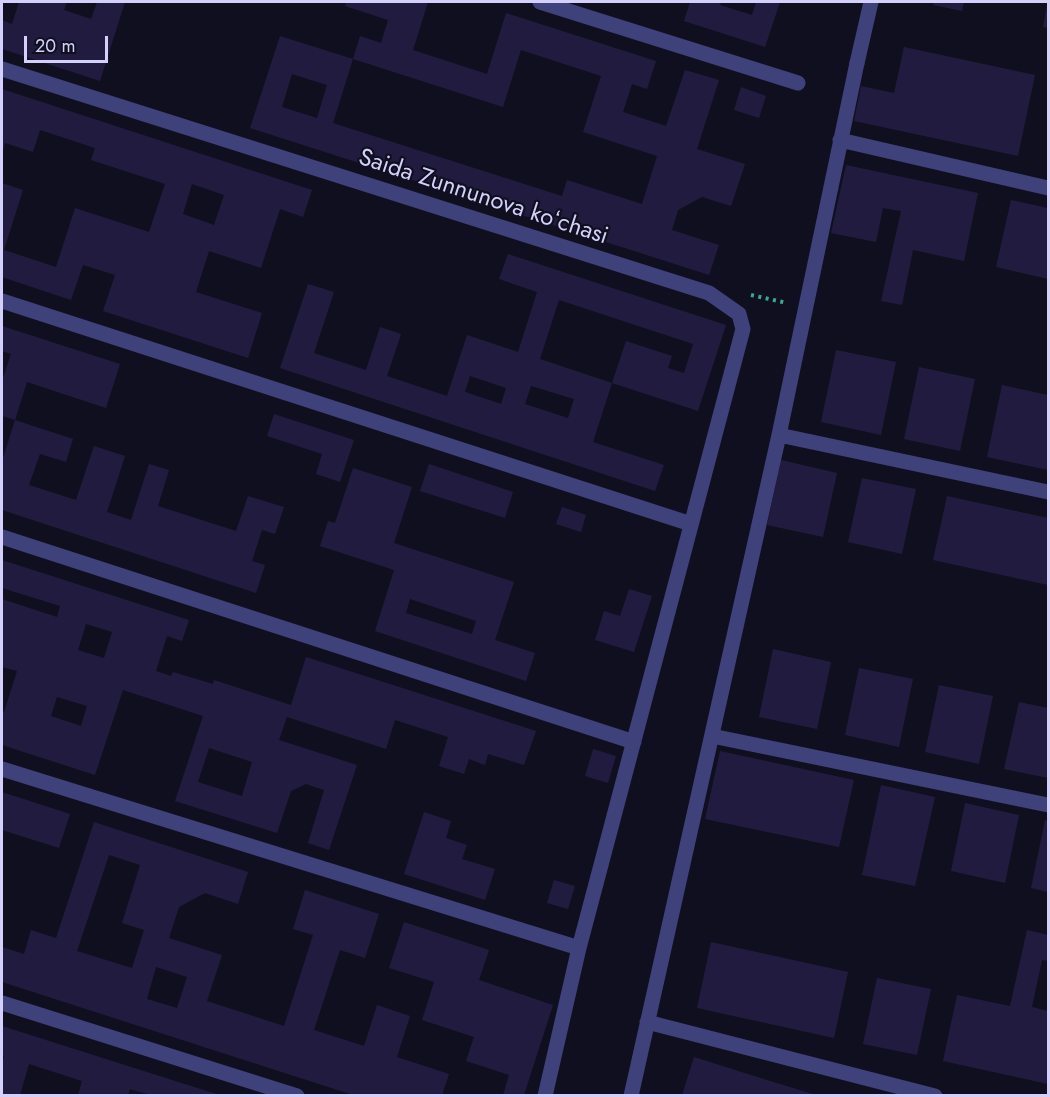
<!DOCTYPE html>
<html>
<head>
<meta charset="utf-8">
<style>
  body { margin:0 }
  #map { position:relative; width:1050px; height:1097px; overflow:hidden; background:#100f20; font-family:Jost,sans-serif }
  canvas { display:block }
  .frame { position:absolute; inset:0; border:3px solid #d3d1fb; pointer-events:none }
  .scale { position:absolute; left:24px; top:36px; width:84px; height:27px; box-sizing:border-box; border:3px solid #d3d1fb; border-top:0; padding-left:8px; font-size:18px; line-height:21px; white-space:nowrap; color:#d3d1fb; -webkit-text-stroke:4px #100f20; paint-order:stroke }
</style>
</head>
<body>
<div id="map">
<canvas width="1050" height="1097"></canvas>
<div class="frame"></div>
<div class="scale">20 m</div>
</div>
<script>
const ctx = document.querySelector('canvas').getContext('2d');
ctx.lineJoin = 'round';
function fillPath(path, color) { ctx.fillStyle = color; ctx.fill(path, 'evenodd'); }
const toPath = rows => new Path2D(rows.map(r => 'M' + r).join(''));
function stroke(path, color, width, dash) { ctx.strokeStyle = color; ctx.lineWidth = width; ctx.lineCap = dash ? 'butt' : 'round'; ctx.setLineDash(dash || []); ctx.stroke(path); }
function drawText(font, color, halo, rows, align = 'center') {
  ctx.font = font + ' Jost,sans-serif'; ctx.lineWidth = 4.5; ctx.setLineDash([]); ctx.textBaseline = 'middle'; ctx.strokeStyle = halo; ctx.fillStyle = color; for (const [text, x, y, turn = 0] of rows) {
    ctx.save(); ctx.translate(x, y); ctx.rotate((+turn || 0) * Math.PI / 180); ctx.textAlign = isNaN(turn) ? turn : align; if (halo) ctx.strokeText(text, 0, 0); ctx.fillText(text, 0, 0); ctx.restore();
  }
}
const building = toPath([
  [19,2,67,2,64,10,91,19,97,2,125,2,100,81,2,49,2,20,12,24],
  [346,2,428,2,413,50,487,74,506,13,656,61,647,89,632,84,623,112,666,126,685,70,719,80,697,149,745,164,731,206,702,197,678,210,672,230,719,245,709,275,250,128,280,36,353,59,333,123,562,196,567,180,642,204,657,156,583,132,601,76,521,50,503,107,353,59,360,36,381,43,388,20,345,6],
  [292,74,327,85,317,118,282,107],
  [690,2,721,2,720,5,752,15,756,2,780,2,765,47,684,21],
  [934,2,964,2,962,11,933,5],
  [1047,5,1048,5,1048,28,1043,27],
  [904,47,1035,75,1018,156,854,121,861,86,894,93],
  [741,87,766,96,759,118,734,110],
  [2,89,312,190,303,217,280,209,261,268,209,251,196,292,262,313,248,358,103,311,115,275,83,265,71,300,2,277,2,183,23,190,4,250,56,267,75,208,149,232,165,184,91,160,95,148,40,130,33,152,5,143,2,154],
  [192,184,224,195,214,225,183,214],
  [846,165,978,193,964,261,913,250,902,305,881,301,901,211,883,208,876,242,831,233],
  [1011,200,1048,208,1048,279,996,267],
  [508,254,726,325,698,411,612,383,626,341,672,356,668,368,684,373,693,344,559,300,540,359,612,383,593,442,664,465,655,491,280,368,308,284,334,292,314,353,366,370,380,327,401,334,387,376,447,396,467,335,518,352,537,292,499,279],
  [470,376,506,388,501,404,465,392],
  [531,386,574,399,568,418,525,404],
  [2,326,120,364,106,408,27,382,15,420,73,439,66,462,40,454,29,485,76,500,94,446,125,456,107,512,131,520,149,464,169,470,158,506,236,531,248,496,284,507,275,534,262,530,252,561,265,565,256,593,2,510,2,461,15,420,2,416,2,381,11,354,2,351],
  [836,350,896,362,881,435,821,422],
  [919,367,975,379,960,451,904,439],
  [1002,385,1048,395,1048,470,987,457],
  [274,414,354,440,340,482,316,474,322,454,267,436],
  [781,460,837,473,823,537,767,525],
  [429,464,513,492,505,518,420,491],
  [353,468,412,487,394,543,514,582,495,640,535,653,526,681,375,631,394,570,320,546,328,521,335,523],
  [410,599,476,621,472,634,406,613],
  [862,478,916,489,902,554,848,542],
  [947,496,1048,518,1048,585,933,560],
  [562,507,586,515,581,532,556,524],
  [2,560,189,620,182,641,167,636,156,671,171,676,173,672,213,684,214,680,291,705,306,657,536,731,524,765,488,754,485,765,469,759,464,774,439,766,448,737,395,720,386,749,287,717,279,740,357,765,329,850,308,843,324,790,306,784,291,791,277,833,175,801,203,716,123,690,95,775,2,745,2,711,4,712,17,671,2,667,2,599,57,617,60,606,2,588],
  [86,624,112,632,104,658,78,650],
  [57,697,87,706,81,726,51,716],
  [209,748,252,762,242,796,198,782],
  [629,589,652,596,634,652,595,640,604,611,620,616],
  [773,649,831,662,817,729,759,717],
  [859,668,913,679,899,747,845,735],
  [939,685,993,696,979,764,925,752],
  [1019,702,1048,708,1048,778,1004,769],
  [593,749,616,756,608,783,585,776],
  [720,751,854,780,839,847,705,819],
  [881,785,935,797,915,886,862,875],
  [2,792,70,814,59,848,2,830],
  [965,803,1019,815,1005,883,951,871],
  [424,812,451,821,446,838,467,845,462,859,495,869,485,900,404,874],
  [1045,820,1048,821,1048,892,1031,888],
  [94,822,248,872,238,904,205,893,179,907,169,938,222,955,207,1001,284,1026,313,935,293,929,305,890,379,914,365,958,340,950,314,1030,364,1046,377,1005,410,1016,397,1057,449,1074,442,1095,353,1095,2,982,2,947,24,954,31,930,56,938],
  [109,855,140,865,122,923,144,930,132,968,77,951],
  [156,967,187,977,177,1008,147,999],
  [554,880,575,886,568,909,547,903],
  [404,922,489,950,479,980,553,1005,524,1095,503,1095,509,1075,466,1061,474,1037,422,1020,434,982,389,968],
  [1027,930,1048,935,1048,961,1042,960,1032,1007,1048,1011,1048,1084,943,1061,957,995,1010,1006],
  [711,942,848,972,834,1038,697,1008],
  [877,978,931,989,917,1055,863,1044],
  [2,1026,191,1086,220,1095,151,1095,130,1089,128,1095,78,1095,82,1081,29,1064,20,1095,2,1095,2,1064,4,1056,2,1055],
  [694,1057,770,1081,816,1095,682,1095]
]);
const path = toPath([
  [751,295,787,303]
]);
const service = toPath([
  [857,63,871,2]
]);
const minor = toPath([
  [540,2,798,83],
  [2,69,709,293,739,314,743,329,579,948,545,1096],
  [840,140,1048,188],
  [2,301,691,524],
  [779,435,1048,492],
  [2,537,634,742],
  [712,736,1048,805],
  [2,769,579,948],
  [2,1003,297,1096],
  [647,1022,935,1096],
  [631,1096,779,435,857,63]
]);
const streetNames = [
  ["Saida Zunnunova koʻchasi",483,198,18]
];
fillPath(building, '#211c3f');
stroke(path, '#38a898', 4, [3, 4.5]);
stroke(service, '#3e417a', 15);
stroke(minor, '#3e417a', 15);
drawText('24px', '#d3d1fb', '#100f20', streetNames);
</script>
</body>
</html>
